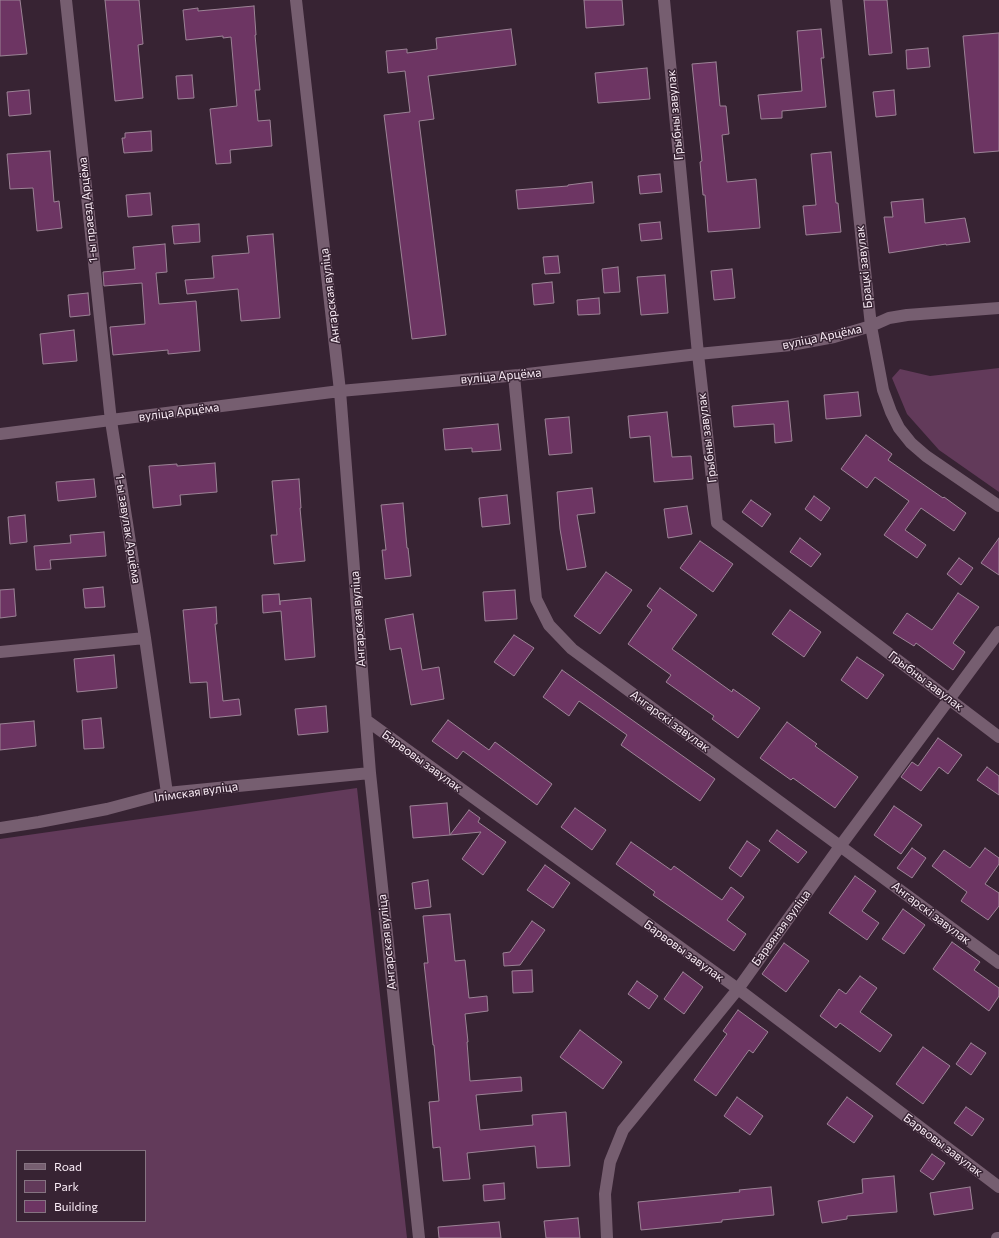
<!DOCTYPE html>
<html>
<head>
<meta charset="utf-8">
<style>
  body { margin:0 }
  #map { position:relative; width:999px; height:1238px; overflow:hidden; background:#372333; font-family:Commissioner,sans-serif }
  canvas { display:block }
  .legend { position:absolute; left:16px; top:1150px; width:130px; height:72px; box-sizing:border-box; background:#372333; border:1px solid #857381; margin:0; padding:5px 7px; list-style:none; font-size:12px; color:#faecf6 }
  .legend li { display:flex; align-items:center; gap:8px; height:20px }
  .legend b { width:20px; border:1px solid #857381 }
</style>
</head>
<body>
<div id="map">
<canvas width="999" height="1238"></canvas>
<ul class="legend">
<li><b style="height:5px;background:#765e70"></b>Road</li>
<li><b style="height:11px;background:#623a5a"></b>Park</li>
<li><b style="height:11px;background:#6d3563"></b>Building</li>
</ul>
</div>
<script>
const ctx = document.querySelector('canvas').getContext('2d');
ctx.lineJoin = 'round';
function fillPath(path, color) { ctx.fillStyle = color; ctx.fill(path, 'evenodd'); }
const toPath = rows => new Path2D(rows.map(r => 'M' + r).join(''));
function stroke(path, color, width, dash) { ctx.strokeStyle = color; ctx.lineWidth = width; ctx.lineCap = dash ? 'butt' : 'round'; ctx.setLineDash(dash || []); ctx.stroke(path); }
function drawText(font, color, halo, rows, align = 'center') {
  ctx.font = font + ' Commissioner,sans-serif'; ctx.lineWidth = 3; ctx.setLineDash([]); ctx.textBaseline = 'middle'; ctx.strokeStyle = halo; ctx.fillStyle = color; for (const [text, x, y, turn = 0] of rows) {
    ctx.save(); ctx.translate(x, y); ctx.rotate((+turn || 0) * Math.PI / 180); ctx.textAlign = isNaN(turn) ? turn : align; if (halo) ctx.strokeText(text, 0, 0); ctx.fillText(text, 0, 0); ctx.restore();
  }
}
const green = toPath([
  [999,368,999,492,939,450,907,414,892,378,900,369,930,376],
  [357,788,407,1238,0,1238,0,839],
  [17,1151,145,1151,145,1221,17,1221]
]);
const building = toPath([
  [0,0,20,0,27,54,0,56,0,0],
  [105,0,139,0,143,44,138,45,143,98,115,101,105,0],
  [584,0,622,0,624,25,586,28,584,0],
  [864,0,887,0,892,53,869,55,864,0],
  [254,6,256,35,255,35,260,90,255,90,258,121,270,120,272,146,230,150,231,163,216,164,210,109,237,106,231,37,223,38,223,36,186,40,183,10,198,8,198,11,254,6],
  [511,29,516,65,428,76,434,119,419,121,446,335,412,339,384,115,410,112,405,71,388,73,386,51,407,49,407,53,437,49,436,38,511,29],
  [821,29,824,58,821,58,826,107,782,111,782,118,761,119,758,95,802,91,797,31,821,29],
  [999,33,999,151,974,153,963,36,999,33],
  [928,48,930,67,907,69,906,50,928,48],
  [716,62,720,106,726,106,729,134,722,135,727,182,756,179,760,228,708,232,705,195,703,195,700,162,702,161,692,64,716,62],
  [647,68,650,99,598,103,595,73,647,68],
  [192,75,194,98,178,99,176,76,192,75],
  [29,90,31,114,9,116,7,92,29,90],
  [894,90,896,115,876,117,873,92,894,90],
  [151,131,152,151,124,153,122,138,125,138,125,133,151,131],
  [50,151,54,202,59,201,62,228,37,231,33,188,10,189,7,154,50,151],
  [831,152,836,203,838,203,841,232,806,235,803,206,816,205,811,154,831,152],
  [660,174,662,192,640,194,638,176,660,174],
  [592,182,594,203,518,209,516,190,568,186,568,185,592,182],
  [150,193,152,215,128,217,126,195,150,193],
  [923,199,925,223,965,218,970,242,946,245,946,244,889,253,884,217,893,217,891,202,923,199],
  [660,222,662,239,641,241,639,224,660,222],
  [199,224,200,242,174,244,172,226,199,224],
  [273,234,280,318,241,321,238,289,187,294,185,280,214,278,212,256,249,253,247,236,273,234],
  [165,244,167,272,156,273,159,304,196,301,200,351,168,354,168,350,113,355,110,327,145,324,142,283,104,286,103,272,135,269,133,247,165,244],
  [558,256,560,273,545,274,543,257,558,256],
  [618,267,620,292,604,293,602,269,618,267],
  [732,269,735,298,714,300,711,271,732,269],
  [665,275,668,313,641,315,637,277,665,275],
  [552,282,554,303,534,305,532,284,552,282],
  [88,293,90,315,70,317,68,295,88,293],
  [599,298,600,314,578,315,577,300,599,298],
  [74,330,77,361,43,364,40,334,74,330],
  [858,392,861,416,826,419,824,395,858,392],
  [788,401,792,441,775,443,774,424,734,427,732,406,788,401],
  [667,412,672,457,691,456,693,479,654,482,650,436,630,438,628,416,667,412],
  [569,417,572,453,549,455,545,419,569,417],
  [498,424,501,450,472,452,472,448,445,450,443,429,498,424],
  [866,435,892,454,888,460,943,498,944,497,966,513,954,531,921,508,905,530,926,545,917,558,884,535,909,501,875,477,867,488,841,469,866,435],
  [215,463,217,492,180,495,181,505,153,508,149,466,177,464,177,466,215,463],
  [94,479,96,497,58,501,56,482,94,479],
  [299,479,301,508,300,508,305,561,274,564,271,535,277,535,272,481,299,479],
  [592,488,595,513,577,515,586,567,567,570,560,529,557,492,592,488],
  [507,495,510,524,482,527,479,498,507,495],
  [814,496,830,508,821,521,805,509,814,496],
  [751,500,771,514,762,527,742,512,751,500],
  [403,503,407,548,408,548,411,576,385,579,382,550,386,550,381,505,403,503],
  [687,506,692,534,668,538,664,509,687,506],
  [25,515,27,542,10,544,8,517,25,515],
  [104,532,106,556,50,560,51,569,36,570,34,546,71,543,70,535,104,532],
  [800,538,821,554,811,567,790,552,800,538],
  [999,538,999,575,981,563,999,538],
  [700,541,733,564,713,592,680,568,700,541],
  [959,558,973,568,961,585,947,574,959,558],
  [606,572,632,590,600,634,574,616,606,572],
  [103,587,105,607,85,608,83,589,103,587],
  [660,588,697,615,672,649,732,692,733,689,760,708,738,738,712,719,714,716,666,682,671,675,628,644,652,610,647,606,660,588],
  [14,589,16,616,0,618,0,590,14,589],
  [515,590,517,619,485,621,483,592,515,590],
  [958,593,979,607,953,643,965,652,953,670,916,643,914,646,893,633,907,613,932,630,958,593],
  [279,594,280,605,280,601,311,598,315,657,285,660,281,611,263,613,262,595,279,594],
  [216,607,217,624,215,624,223,701,239,699,241,715,210,718,207,682,190,683,183,610,216,607],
  [790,610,821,632,804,657,772,634,790,610],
  [413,614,422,670,439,667,444,699,411,705,401,648,390,650,385,619,413,614],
  [514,635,534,648,514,676,494,662,514,635],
  [114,655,117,688,77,692,74,659,114,655],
  [857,657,884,675,867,699,841,680,857,657],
  [562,670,715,779,700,801,621,745,627,735,579,701,569,716,543,697,562,670],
  [326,706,328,732,298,735,295,709,326,706],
  [101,718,104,748,84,749,82,720,101,718],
  [448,720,489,750,495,742,552,784,537,805,463,751,457,759,432,741,448,720],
  [34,721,36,746,0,750,0,724,34,721],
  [787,722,817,744,815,746,858,777,835,808,793,778,791,780,760,758,787,722],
  [938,738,962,755,948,774,939,767,921,791,901,777,912,762,918,766,938,738],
  [987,767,999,776,999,795,977,780,987,767],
  [447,803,450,835,413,838,410,806,447,803],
  [894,806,922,825,901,854,874,835,894,806],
  [575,808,606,830,592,850,561,827,575,808],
  [469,810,480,818,478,822,506,842,483,875,462,859,481,832,450,835,469,810],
  [777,830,807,852,798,863,769,841,777,830],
  [747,841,760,850,741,877,729,868,747,841],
  [631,842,671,870,674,866,722,900,731,887,744,897,727,920,746,934,734,951,653,895,655,892,616,864,631,842],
  [912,848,926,858,912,878,897,868,912,848],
  [985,848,999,858,999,864,985,884,999,893,999,906,988,920,961,901,967,892,932,866,944,850,970,868,985,848],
  [545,865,570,883,553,908,527,890,545,865],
  [855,876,876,891,862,911,879,923,867,940,829,913,855,876],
  [428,880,431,907,415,909,412,883,428,880],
  [903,909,925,925,904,954,882,939,903,909],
  [450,914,455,961,465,960,469,998,487,996,488,1011,465,1014,468,1042,467,1042,470,1081,521,1077,522,1091,476,1095,480,1130,533,1125,532,1115,566,1112,570,1166,537,1168,535,1146,467,1153,470,1179,443,1181,440,1147,433,1148,429,1102,439,1101,434,1045,433,1045,424,963,428,963,423,916,450,914],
  [532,921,545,930,520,965,504,966,503,953,510,952,532,921],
  [952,942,980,962,974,970,999,988,999,996,989,1011,933,969,952,942],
  [784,943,809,961,786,992,762,974,784,943],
  [532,970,533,992,513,993,512,971,532,970],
  [683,972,703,987,684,1014,664,999,683,972],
  [860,976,877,988,860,1012,892,1035,880,1052,840,1023,836,1028,820,1016,839,989,846,994,860,976],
  [637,981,658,996,649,1009,628,994,637,981],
  [738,1010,768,1032,753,1053,749,1050,716,1096,694,1080,727,1034,723,1031,738,1010],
  [580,1030,622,1062,603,1089,560,1057,580,1030],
  [971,1043,986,1053,971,1075,956,1064,971,1043],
  [923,1047,950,1066,923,1104,896,1084,923,1047],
  [737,1097,763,1116,750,1135,724,1116,737,1097],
  [847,1097,873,1116,854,1143,827,1124,847,1097],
  [966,1107,984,1119,972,1136,954,1123,966,1107],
  [932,1154,945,1163,933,1180,920,1171,932,1154],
  [894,1176,897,1212,847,1216,847,1219,822,1223,818,1201,863,1193,862,1179,894,1176],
  [504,1183,505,1199,484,1201,483,1185,504,1183],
  [771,1187,774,1215,722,1220,722,1222,641,1230,638,1202,740,1192,739,1190,771,1187],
  [970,1187,973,1209,934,1215,930,1193,970,1187],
  [578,1218,580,1238,546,1238,544,1221,578,1218],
  [499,1222,501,1238,439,1238,438,1227,499,1222]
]);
const minor = toPath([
  [66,0,111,421,145,638,167,793],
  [296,0,340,391,370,773,419,1238],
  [664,0,698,354,717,523,999,737],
  [836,0,871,326,883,390,891,412,899,428,911,443,926,456,999,506],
  [514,376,536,599,549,625,572,649,999,963],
  [0,434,340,391,519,375,698,354,791,345,834,337,871,326,889,318,907,315,999,308],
  [0,652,145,638],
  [366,720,738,989,999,1187],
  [0,828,39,822,107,809,167,793,370,773],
  [607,1238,605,1194,610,1162,623,1130,738,989,841,845,999,632],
  [997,1238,999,1238]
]);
const streetNames = [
  ["Грыбны завулак",675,115,-95],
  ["1-ы праезд Арцёма",88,210,-96],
  ["Брацкі завулак",864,267,-96],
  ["Ангарская вуліца",330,296,-97],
  ["вуліца Арцёма",822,337,-12],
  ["вуліца Арцёма",501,376,-5],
  ["вуліца Арцёма",179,412,-7],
  ["Грыбны завулак",707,438,-97],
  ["1-ы завулак Арцёма",128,529,81],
  ["Ангарская вуліца",358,619,-94],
  ["Грыбны завулак",926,681,37],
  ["Ангарскі завулак",670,721,36],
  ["Барвовы завулак",422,761,36],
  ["Ілімская вуліца",196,792,-8],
  ["Ангарскі завулак",931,913,37],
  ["Барвяная вуліца",781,928,-54],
  ["Ангарская вуліца",387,942,-96],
  ["Барвовы завулак",684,951,36],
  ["Барвовы завулак",943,1145,37]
];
fillPath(green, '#623a5a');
fillPath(building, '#6d3563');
stroke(building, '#9c8396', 1);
stroke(minor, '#765e70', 12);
drawText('12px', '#faecf6', '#372333', streetNames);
</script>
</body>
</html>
